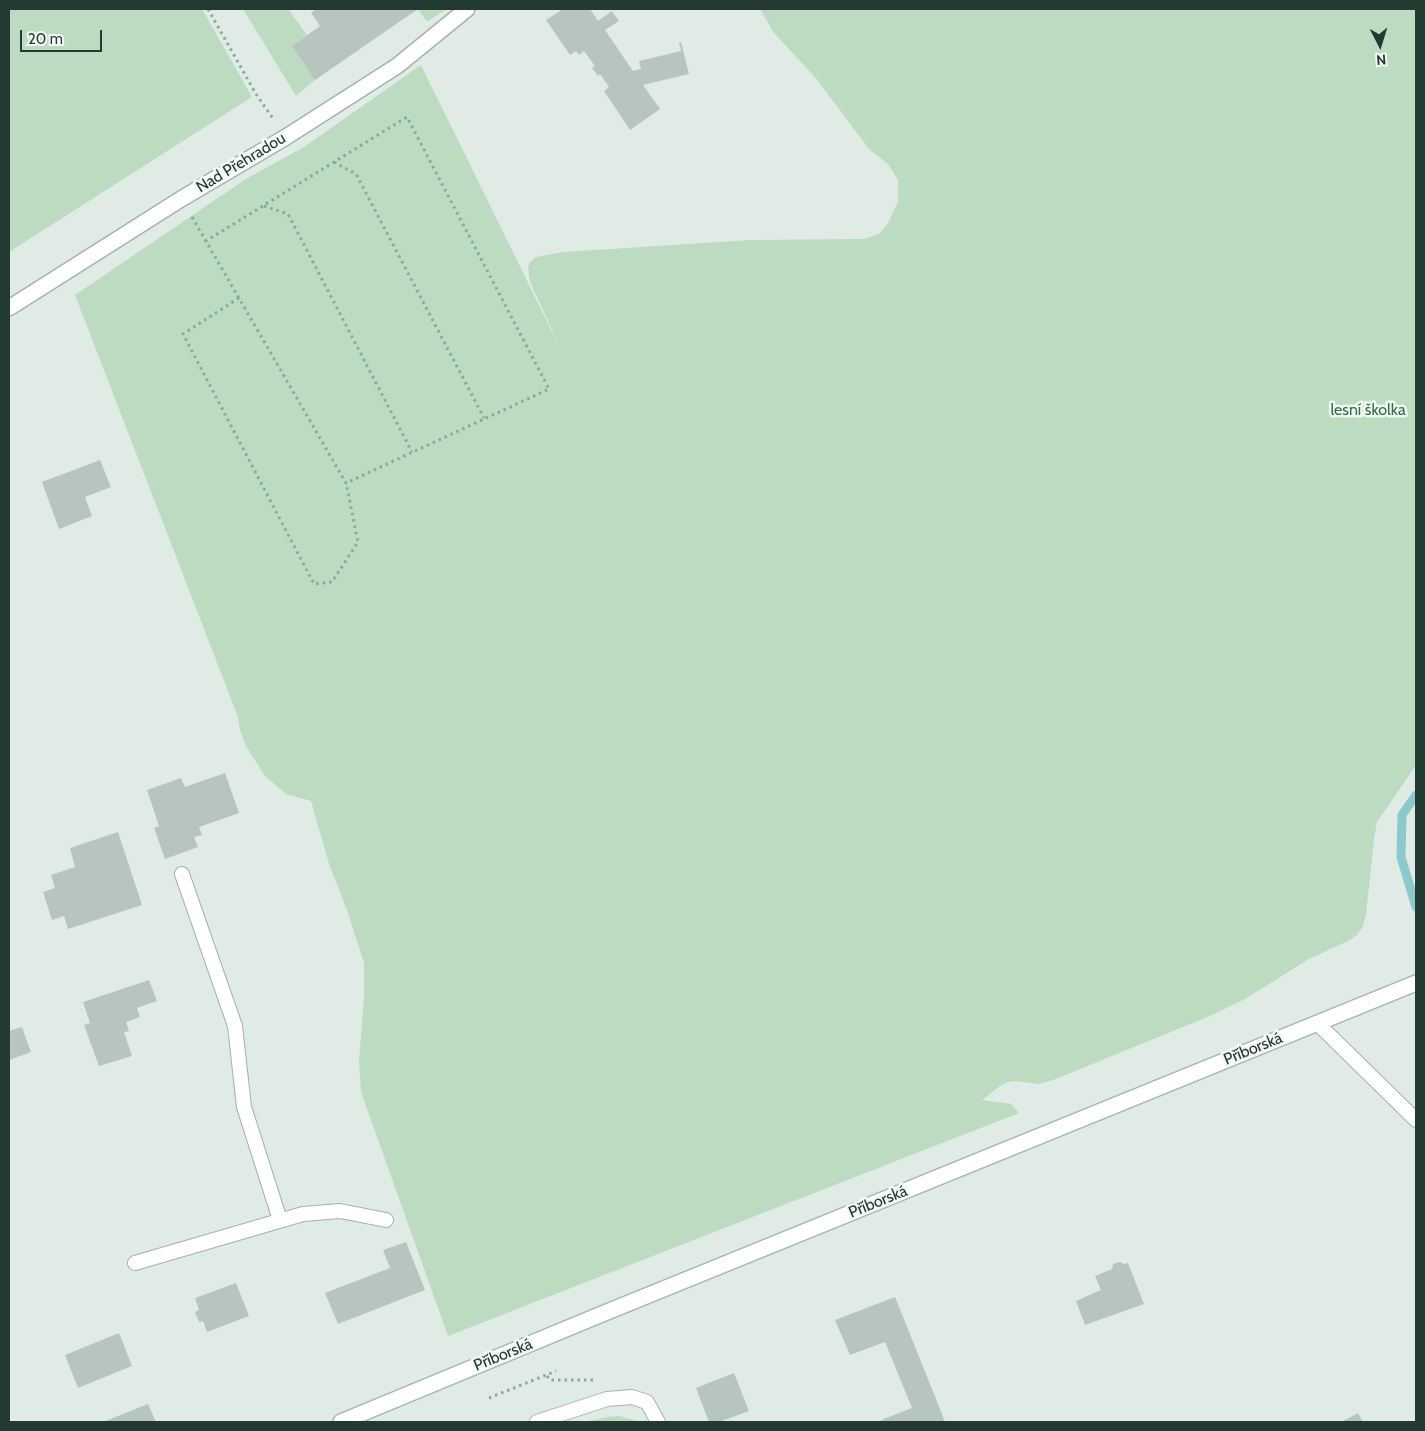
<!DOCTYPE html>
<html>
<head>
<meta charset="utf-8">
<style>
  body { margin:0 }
  #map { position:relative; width:1425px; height:1431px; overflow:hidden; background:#e1ebe6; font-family:Cabin,sans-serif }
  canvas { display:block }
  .frame { position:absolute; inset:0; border:10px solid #233a32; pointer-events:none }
  .north { position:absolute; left:1355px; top:20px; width:50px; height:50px; -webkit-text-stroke:4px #f2f8f4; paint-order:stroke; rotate:175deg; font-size:14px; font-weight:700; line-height:20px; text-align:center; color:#233a32 }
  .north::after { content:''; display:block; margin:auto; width:18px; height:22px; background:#233a32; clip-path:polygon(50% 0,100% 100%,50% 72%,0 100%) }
  .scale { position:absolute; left:20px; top:30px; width:82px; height:22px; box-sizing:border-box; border:2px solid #233a32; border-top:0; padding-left:6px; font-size:15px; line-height:18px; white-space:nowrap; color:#233a32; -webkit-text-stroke:4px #f2f8f4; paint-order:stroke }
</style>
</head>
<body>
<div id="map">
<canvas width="1425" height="1431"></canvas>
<div class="frame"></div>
<div class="north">N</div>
<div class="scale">20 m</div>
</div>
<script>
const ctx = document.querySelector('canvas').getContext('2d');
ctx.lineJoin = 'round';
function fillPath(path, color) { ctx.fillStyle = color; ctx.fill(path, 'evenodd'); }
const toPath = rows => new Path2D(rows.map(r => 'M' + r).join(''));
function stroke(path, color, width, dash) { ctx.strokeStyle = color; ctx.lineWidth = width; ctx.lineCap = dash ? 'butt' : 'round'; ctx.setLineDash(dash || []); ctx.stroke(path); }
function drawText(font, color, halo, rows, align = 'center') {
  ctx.font = font + ' Cabin,sans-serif'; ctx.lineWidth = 5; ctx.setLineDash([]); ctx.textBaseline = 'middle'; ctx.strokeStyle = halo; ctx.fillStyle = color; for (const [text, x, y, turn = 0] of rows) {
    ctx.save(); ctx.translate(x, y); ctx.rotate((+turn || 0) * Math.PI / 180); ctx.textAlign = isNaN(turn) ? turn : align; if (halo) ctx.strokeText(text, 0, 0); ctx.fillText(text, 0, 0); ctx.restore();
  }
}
const green = toPath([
  [9,9,202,9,252,97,9,252],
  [243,9,288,9,307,35,292,46,315,80,296,96],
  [418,9,446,9,427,22],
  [760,9,1416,9,1416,765,1377,822,1374,840,1366,914,1363,926,1357,935,1348,941,1309,959,1245,999,1210,1016,1053,1080,1039,1084,1016,1081,1008,1082,1000,1086,982,1100,1011,1104,1019,1113,448,1336,361,1092,359,1061,364,998,364,963,347,910,329,864,311,801,286,794,265,776,246,746,240,730,238,717,75,295,246,179,304,147,421,65,565,358,530,282,528,268,530,262,536,257,563,252,751,240,864,239,879,234,888,223,898,202,898,180,888,164,869,149,815,77,774,33],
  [619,1416,641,1422,585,1422,607,1417]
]);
const stream = toPath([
  [1416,795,1402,815,1401,857,1416,907]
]);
const building = toPath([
  [316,9,344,10,418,9,315,80,292,46,320,26,311,13],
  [563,9,590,9,598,21,612,11,619,21,605,30,633,71,641,69,639,61,681,51,679,42,681,42,689,74,643,85,660,109,630,130,604,91,609,87,600,74,598,76,592,68,595,66,584,51,579,55,576,51,570,55,546,20],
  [100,460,111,487,85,497,92,516,59,529,42,482],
  [225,773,239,813,199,827,202,835,194,837,198,847,165,859,154,828,159,826,147,790,181,778,185,787],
  [118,832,142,905,68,929,64,916,52,920,43,892,55,888,51,875,75,867,70,848],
  [149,980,157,1001,137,1008,140,1017,126,1022,129,1031,124,1032,132,1056,99,1066,84,1025,90,1023,83,1002],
  [22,1027,31,1052,9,1060,9,1031],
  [406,1242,425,1290,338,1324,325,1293,390,1268,383,1250],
  [1120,1262,1124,1264,1128,1263,1144,1304,1085,1325,1076,1301,1101,1290,1095,1276,1112,1269,1113,1264],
  [236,1283,249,1316,207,1332,203,1321,199,1322,195,1312,199,1310,195,1298],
  [895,1297,936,1399,945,1422,882,1422,881,1420,912,1408,885,1342,850,1355,835,1320],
  [119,1333,132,1366,78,1388,65,1355],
  [734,1373,749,1411,719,1422,709,1422,696,1388],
  [148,1404,156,1422,103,1422],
  [1358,1413,1363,1422,1341,1422]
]);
const path = toPath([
  [208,9,256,94,274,120],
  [334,162,356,174,484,418],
  [264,206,288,214,412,452],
  [192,217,346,483,549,389,407,117,206,241],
  [239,298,183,334,314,584,332,582,358,542,346,483],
  [547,1376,550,1380,593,1380],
  [489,1398,556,1371]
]);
const lane = toPath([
  [182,874,235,1026,244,1107,280,1220],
  [1317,1023,1416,1120],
  [135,1263,303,1214,340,1211,386,1220],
  [537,1422,607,1399,632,1397,647,1402,658,1422]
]);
const street = toPath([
  [9,308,181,199,286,137,397,66,467,9]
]);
const secondary = toPath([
  [341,1422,602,1314,1416,983]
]);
const streetNames = [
  ["Nad Přehradou",241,163,-31],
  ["Příborská",1253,1049,-22],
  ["Příborská",878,1202,-22],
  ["Příborská",503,1355,-22]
];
const parkNames = [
  ["lesní školka",1368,410]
];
fillPath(green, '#bcdbc1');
stroke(stream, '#8dc8cc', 9);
fillPath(building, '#b7c5bf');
stroke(lane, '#a4b2ac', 16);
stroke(street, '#a4b2ac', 18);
stroke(secondary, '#a1b6ad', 18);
stroke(path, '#84ac9c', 3, [2.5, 4]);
stroke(lane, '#fff', 14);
stroke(street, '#fff', 15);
stroke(secondary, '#fff', 15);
drawText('16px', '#233a32', '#f2f8f4', streetNames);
drawText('16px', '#306e43', '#f2f8f4', parkNames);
</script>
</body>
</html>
